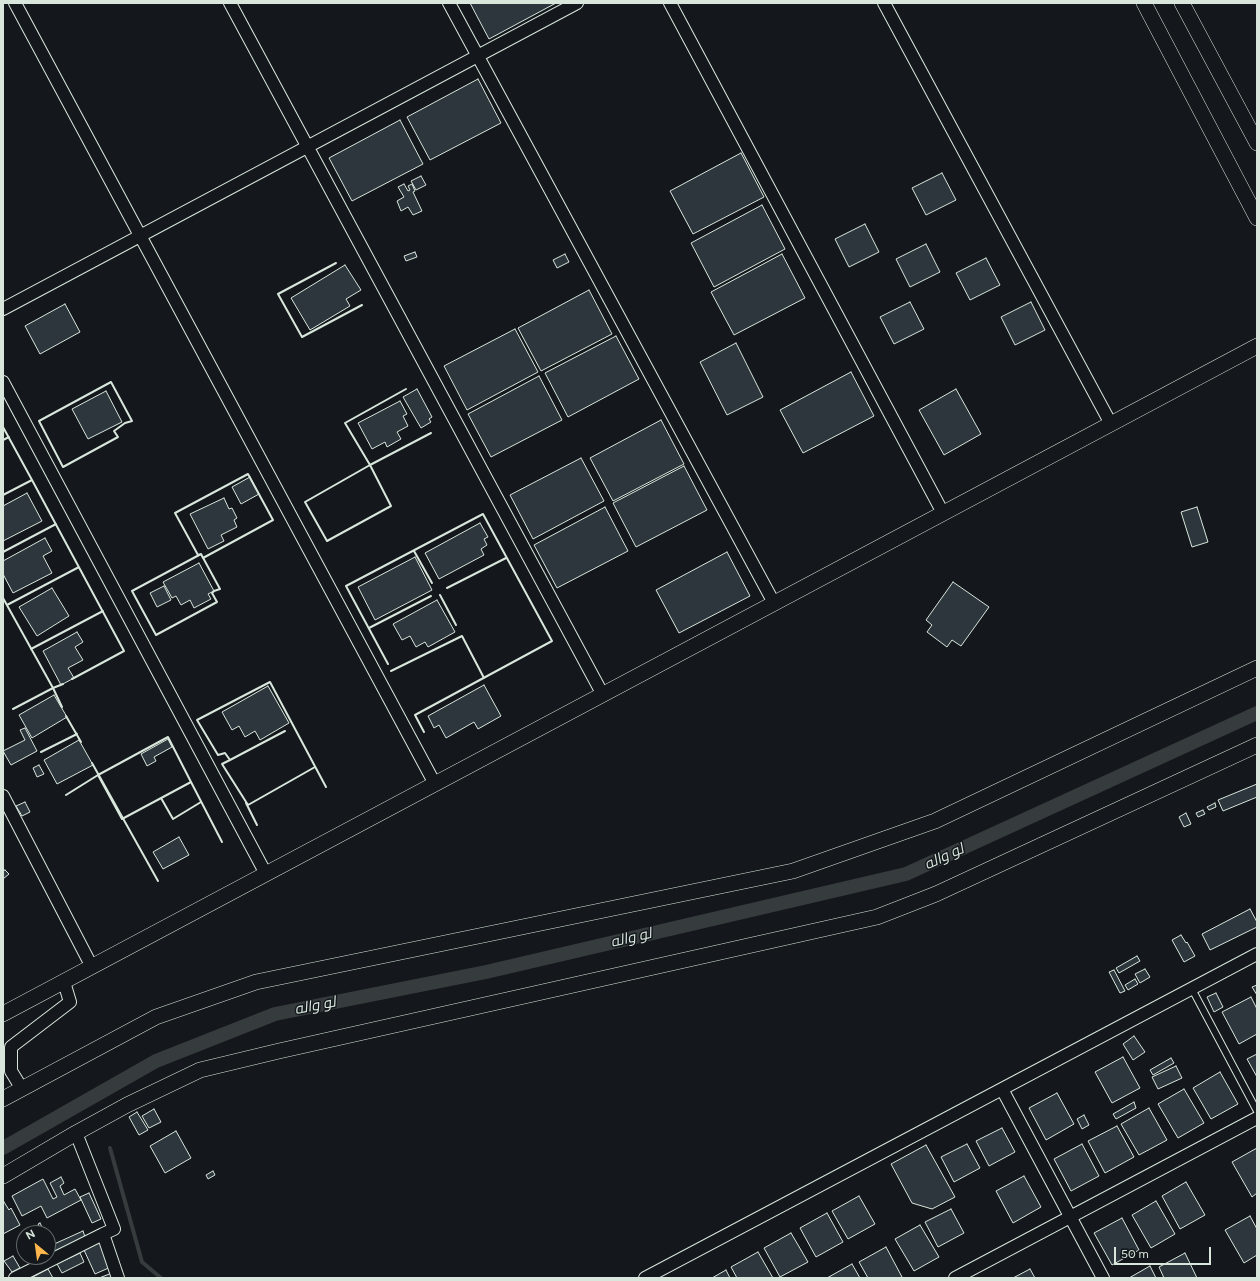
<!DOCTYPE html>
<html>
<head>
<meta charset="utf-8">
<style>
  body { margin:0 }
  #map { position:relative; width:1260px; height:1281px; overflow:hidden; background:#14181c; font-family:Figtree,sans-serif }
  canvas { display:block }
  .frame { position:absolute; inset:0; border:4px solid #d8e6dc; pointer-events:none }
  .north { position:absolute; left:16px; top:1225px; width:40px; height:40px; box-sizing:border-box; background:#14181c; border:1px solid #626a69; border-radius:50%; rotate:331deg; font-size:11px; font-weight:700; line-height:16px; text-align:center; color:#d8e6dc }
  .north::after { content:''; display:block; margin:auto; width:14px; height:18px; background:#ffb74d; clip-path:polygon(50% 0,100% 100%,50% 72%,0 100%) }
  .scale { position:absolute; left:1114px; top:1247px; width:97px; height:18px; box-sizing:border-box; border:2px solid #d8e6dc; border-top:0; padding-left:5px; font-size:12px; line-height:14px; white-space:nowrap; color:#d8e6dc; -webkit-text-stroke:3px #14181c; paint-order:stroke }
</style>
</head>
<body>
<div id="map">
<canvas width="1260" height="1281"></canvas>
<div class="frame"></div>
<div class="north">N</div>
<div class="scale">50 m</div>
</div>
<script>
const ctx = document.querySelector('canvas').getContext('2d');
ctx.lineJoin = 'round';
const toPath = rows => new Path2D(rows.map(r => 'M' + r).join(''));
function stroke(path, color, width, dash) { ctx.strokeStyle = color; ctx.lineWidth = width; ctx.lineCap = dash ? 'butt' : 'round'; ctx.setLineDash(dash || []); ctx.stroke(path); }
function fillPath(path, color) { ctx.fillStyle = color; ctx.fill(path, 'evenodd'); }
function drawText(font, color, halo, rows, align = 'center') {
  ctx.font = font + ' Figtree,Cairo,sans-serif'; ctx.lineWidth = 3; ctx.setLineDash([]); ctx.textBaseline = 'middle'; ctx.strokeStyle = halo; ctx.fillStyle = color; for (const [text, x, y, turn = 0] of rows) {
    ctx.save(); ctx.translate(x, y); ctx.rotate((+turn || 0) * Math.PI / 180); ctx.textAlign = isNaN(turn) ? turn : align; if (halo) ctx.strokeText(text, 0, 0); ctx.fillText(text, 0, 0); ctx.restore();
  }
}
const stream = toPath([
  [110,1148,142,1262,161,1278]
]);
const canal = toPath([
  [3,1148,156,1061,275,1014,486,972,906,874,1257,713]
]);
const building = toPath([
  [470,3,556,3,489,39,470,3],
  [478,79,501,123,430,160,407,117,478,79],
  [400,120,423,164,352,201,329,158,400,120],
  [741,153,764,197,693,234,670,191,741,153],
  [942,173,956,200,926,215,912,188,942,173],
  [421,176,426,185,416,190,411,181,421,176],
  [404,184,408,191,410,190,408,186,412,184,415,191,413,192,422,211,413,215,408,207,401,211,397,201,404,197,398,187,404,184],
  [762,205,785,249,714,287,691,243,762,205],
  [865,224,879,252,849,267,835,239,865,224],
  [926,244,940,272,910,287,896,259,926,244],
  [415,252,417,257,406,261,404,256,415,252],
  [565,254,569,262,557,268,553,260,565,254],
  [782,254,805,298,734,335,711,292,782,254],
  [986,258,1000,285,970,300,956,273,986,258],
  [345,265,361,290,346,299,350,306,310,330,291,298,345,265],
  [589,290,612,334,541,371,518,328,589,290],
  [910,302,924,329,894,344,880,317,910,302],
  [1031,302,1045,330,1015,345,1001,317,1031,302],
  [65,304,80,332,40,354,25,326,65,304],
  [515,329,538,372,467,410,444,366,515,329],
  [616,336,639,379,568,417,545,373,616,336],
  [736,343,763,397,727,415,700,362,736,343],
  [851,372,874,416,803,453,780,410,851,372],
  [539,376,562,420,491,457,468,414,539,376],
  [417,389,432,417,429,419,431,422,421,428,403,397,417,389],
  [956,389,981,434,944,455,919,410,956,389],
  [106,391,122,422,88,439,72,409,106,391],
  [400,401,407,414,403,416,408,426,397,432,401,439,387,447,385,442,372,449,358,423,400,401],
  [661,420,684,464,613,501,590,458,661,420],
  [581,458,604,501,533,539,510,495,581,458],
  [684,466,707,510,636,547,613,503,684,466],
  [250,477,259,494,241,504,232,487,250,477],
  [27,493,42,521,3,541,3,506,27,493],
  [224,498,229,509,232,508,237,518,234,520,237,527,221,535,224,541,208,549,190,514,224,498],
  [605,507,628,551,557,588,534,545,605,507],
  [1197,507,1208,542,1192,547,1181,512,1197,507],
  [480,523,488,537,484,539,487,545,481,549,484,555,439,579,425,553,480,523],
  [45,538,52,551,43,556,52,573,13,593,3,574,3,561,45,538],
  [727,552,750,596,679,633,656,590,727,552],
  [415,557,432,590,375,620,358,587,415,557],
  [199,563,214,591,208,594,211,599,194,608,190,600,181,605,176,596,172,598,163,582,199,563],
  [953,582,989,607,961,646,952,640,947,647,927,632,932,625,926,620,953,582],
  [164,586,171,600,157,607,150,593,164,586],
  [52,588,69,616,37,636,19,607,52,588],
  [437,600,455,632,428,647,425,642,416,647,410,636,402,640,393,624,437,600],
  [77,632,83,642,75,647,83,660,68,668,74,678,61,685,43,651,77,632],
  [484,685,501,716,478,729,474,722,446,738,439,725,434,728,428,716,484,685],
  [268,686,289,723,260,740,255,731,245,737,239,726,232,730,222,712,268,686],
  [54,695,67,717,32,738,19,715,54,695],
  [25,728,37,751,11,765,3,751,25,740,20,730,25,728],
  [168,739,172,747,154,757,156,761,147,766,141,754,168,739],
  [79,740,93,765,57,784,44,760,79,740],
  [39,765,44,774,37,777,33,768,39,765],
  [1257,784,1257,797,1223,811,1218,800,1257,784],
  [25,802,30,812,22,816,16,806,25,802],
  [1215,803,1216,807,1209,810,1207,807,1215,803],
  [1203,810,1205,814,1198,817,1196,813,1203,810],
  [1186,813,1191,824,1184,827,1179,817,1186,813],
  [179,837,189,855,163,869,153,852,179,837],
  [5,870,9,874,3,879,3,871,5,870],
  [1250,909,1257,922,1257,927,1210,950,1202,934,1250,909],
  [1181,935,1186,943,1187,942,1195,956,1184,962,1172,940,1181,935],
  [1137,956,1140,961,1119,973,1116,968,1137,956],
  [1145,969,1150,977,1140,983,1135,974,1145,969],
  [1114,970,1125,991,1120,993,1109,972,1114,970],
  [1135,979,1138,984,1128,990,1125,985,1135,979],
  [1257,985,1257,995,1252,987,1257,985],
  [1216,993,1223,1007,1214,1012,1207,997,1216,993],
  [1251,997,1257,1009,1257,1034,1239,1044,1222,1012,1251,997],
  [1134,1036,1145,1052,1133,1060,1123,1044,1134,1036],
  [1257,1054,1257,1077,1247,1059,1257,1054],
  [1123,1057,1140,1088,1112,1103,1095,1072,1123,1057],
  [1171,1058,1174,1063,1153,1075,1150,1070,1171,1058],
  [1176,1066,1182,1078,1158,1089,1152,1077,1176,1066],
  [1220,1072,1238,1104,1211,1119,1193,1088,1220,1072],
  [1184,1089,1204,1123,1178,1138,1158,1104,1184,1089],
  [1057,1093,1074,1124,1046,1140,1029,1108,1057,1093],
  [1134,1102,1136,1108,1116,1119,1113,1114,1134,1102],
  [1149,1108,1167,1140,1139,1155,1121,1124,1149,1108],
  [154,1109,161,1122,149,1128,142,1116,154,1109],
  [137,1112,148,1130,139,1135,129,1117,137,1112],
  [1084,1115,1089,1125,1082,1129,1077,1119,1084,1115],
  [1117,1126,1134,1157,1105,1173,1088,1141,1117,1126],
  [1002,1128,1015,1152,989,1166,976,1141,1002,1128],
  [176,1131,191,1158,165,1173,150,1146,176,1131],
  [967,1144,980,1168,954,1182,941,1157,967,1144],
  [1082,1144,1099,1176,1071,1191,1054,1159,1082,1144],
  [926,1145,955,1197,932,1209,912,1203,891,1164,926,1145],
  [1257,1148,1257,1193,1252,1197,1232,1162,1257,1148],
  [213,1171,215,1175,208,1179,206,1175,213,1171],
  [1024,1176,1041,1207,1013,1223,996,1191,1024,1176],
  [61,1177,64,1183,60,1186,64,1195,75,1189,81,1200,47,1218,41,1206,22,1216,12,1196,43,1179,53,1199,57,1197,50,1183,61,1177],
  [1186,1182,1205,1215,1180,1229,1162,1196,1186,1182],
  [89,1193,101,1219,92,1223,80,1197,89,1193],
  [859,1196,875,1224,848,1239,832,1211,859,1196],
  [1156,1201,1175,1234,1151,1248,1132,1215,1156,1201],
  [4,1202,9,1210,11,1208,20,1225,3,1234,3,1203,4,1202],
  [951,1209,964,1233,938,1247,925,1222,951,1209],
  [827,1213,843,1242,816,1257,800,1228,827,1213],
  [1250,1216,1257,1229,1257,1255,1244,1263,1225,1230,1250,1216],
  [1122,1218,1139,1250,1112,1265,1094,1233,1122,1218],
  [40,1223,44,1231,44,1233,26,1233,25,1231,29,1229,30,1231,39,1226,38,1224,40,1223],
  [920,1225,939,1257,914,1271,895,1239,920,1225],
  [83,1231,85,1237,55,1251,52,1245,83,1231],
  [791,1233,808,1262,780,1277,764,1248,791,1233],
  [102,1241,113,1266,95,1274,84,1250,102,1241],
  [886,1247,902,1277,900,1278,868,1278,859,1262,886,1247],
  [758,1252,773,1278,737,1278,731,1267,758,1252],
  [80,1253,84,1262,62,1273,57,1264,80,1253],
  [1185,1253,1197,1278,1164,1278,1159,1267,1185,1253],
  [13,1256,20,1268,12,1272,4,1261,13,1256],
  [852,1264,860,1278,827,1278,852,1264],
  [1150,1266,1156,1278,1129,1278,1150,1266],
  [48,1269,53,1278,31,1278,48,1269],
  [1030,1269,1035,1278,1013,1278,1030,1269],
  [726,1270,730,1278,712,1278,726,1270],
  [112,1273,114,1278,99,1278,112,1273]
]);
const service = toPath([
  [1192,989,1257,1111]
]);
const minor = toPath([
  [15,3,435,784],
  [230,3,603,695],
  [449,3,774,603],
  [670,3,943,513],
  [884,3,1111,424],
  [3,309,577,3],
  [3,382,266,874],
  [3,796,92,967],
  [22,1089,11,1071,11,1047,70,1002,64,982],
  [1002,1089,1103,1278],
  [76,1133,114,1229,103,1234,118,1278],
  [15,1278,103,1234],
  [645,1278,1257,954],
  [955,1278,1257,1118]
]);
const tertiary = toPath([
  [1144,3,1257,218],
  [1182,3,1257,143],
  [3,1014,1257,346],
  [3,1099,156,1017,256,982,793,871,935,821,1257,668],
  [3,1176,76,1133,127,1105,200,1070,279,1051,877,917,936,894,1257,745]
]);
const wall = toPath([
  [336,263,278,294,302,337,362,305],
  [111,382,132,421,125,423,114,431,118,437,63,467,39,421,111,382],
  [406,389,345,423,370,465,391,506,327,541,305,502,370,465,431,433],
  [3,427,32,480],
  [3,440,9,437],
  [248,474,273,520,203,558,201,554,198,555,175,513,248,474],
  [3,495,32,480,124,651,72,679],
  [414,551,432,583],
  [3,552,56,524],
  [201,554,220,589,214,591,212,593,217,602,156,635,132,591,201,554],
  [447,588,506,558],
  [440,595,456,625],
  [3,598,53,688,62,707],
  [7,605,79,567],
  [369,628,431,596],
  [31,649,103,611],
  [388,664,346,586,483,514,552,641,415,715,424,732],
  [391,671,462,636,484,678],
  [53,688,63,684],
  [13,709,53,688],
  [66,716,81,742],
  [168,737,191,782,122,819,98,775,168,737],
  [41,752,77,734,76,733],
  [230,760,285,731],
  [92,763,158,881],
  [315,767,248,805,222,764,230,760,225,753,218,755,197,720,270,682,326,787],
  [191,782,222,842],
  [66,795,98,775],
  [161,798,173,819,201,802],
  [246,803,257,825]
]);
const waterNames = [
  ["لو واله",944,857,-25],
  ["لو واله",631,938,-13],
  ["لو واله",315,1006,-11]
];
stroke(stream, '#363b3e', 4);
stroke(canal, '#363b3e', 14);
fillPath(building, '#2c363c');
stroke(building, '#d8e6dc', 1);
stroke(service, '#d8e6dc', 8);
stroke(minor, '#d8e6dc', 14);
stroke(tertiary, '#d8e6dc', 16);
stroke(service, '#14181c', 6);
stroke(minor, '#14181c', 12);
stroke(tertiary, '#14181c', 15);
stroke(wall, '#d8e6dc', 2);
drawText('italic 15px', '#d8e6dc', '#14181c', waterNames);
</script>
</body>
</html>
